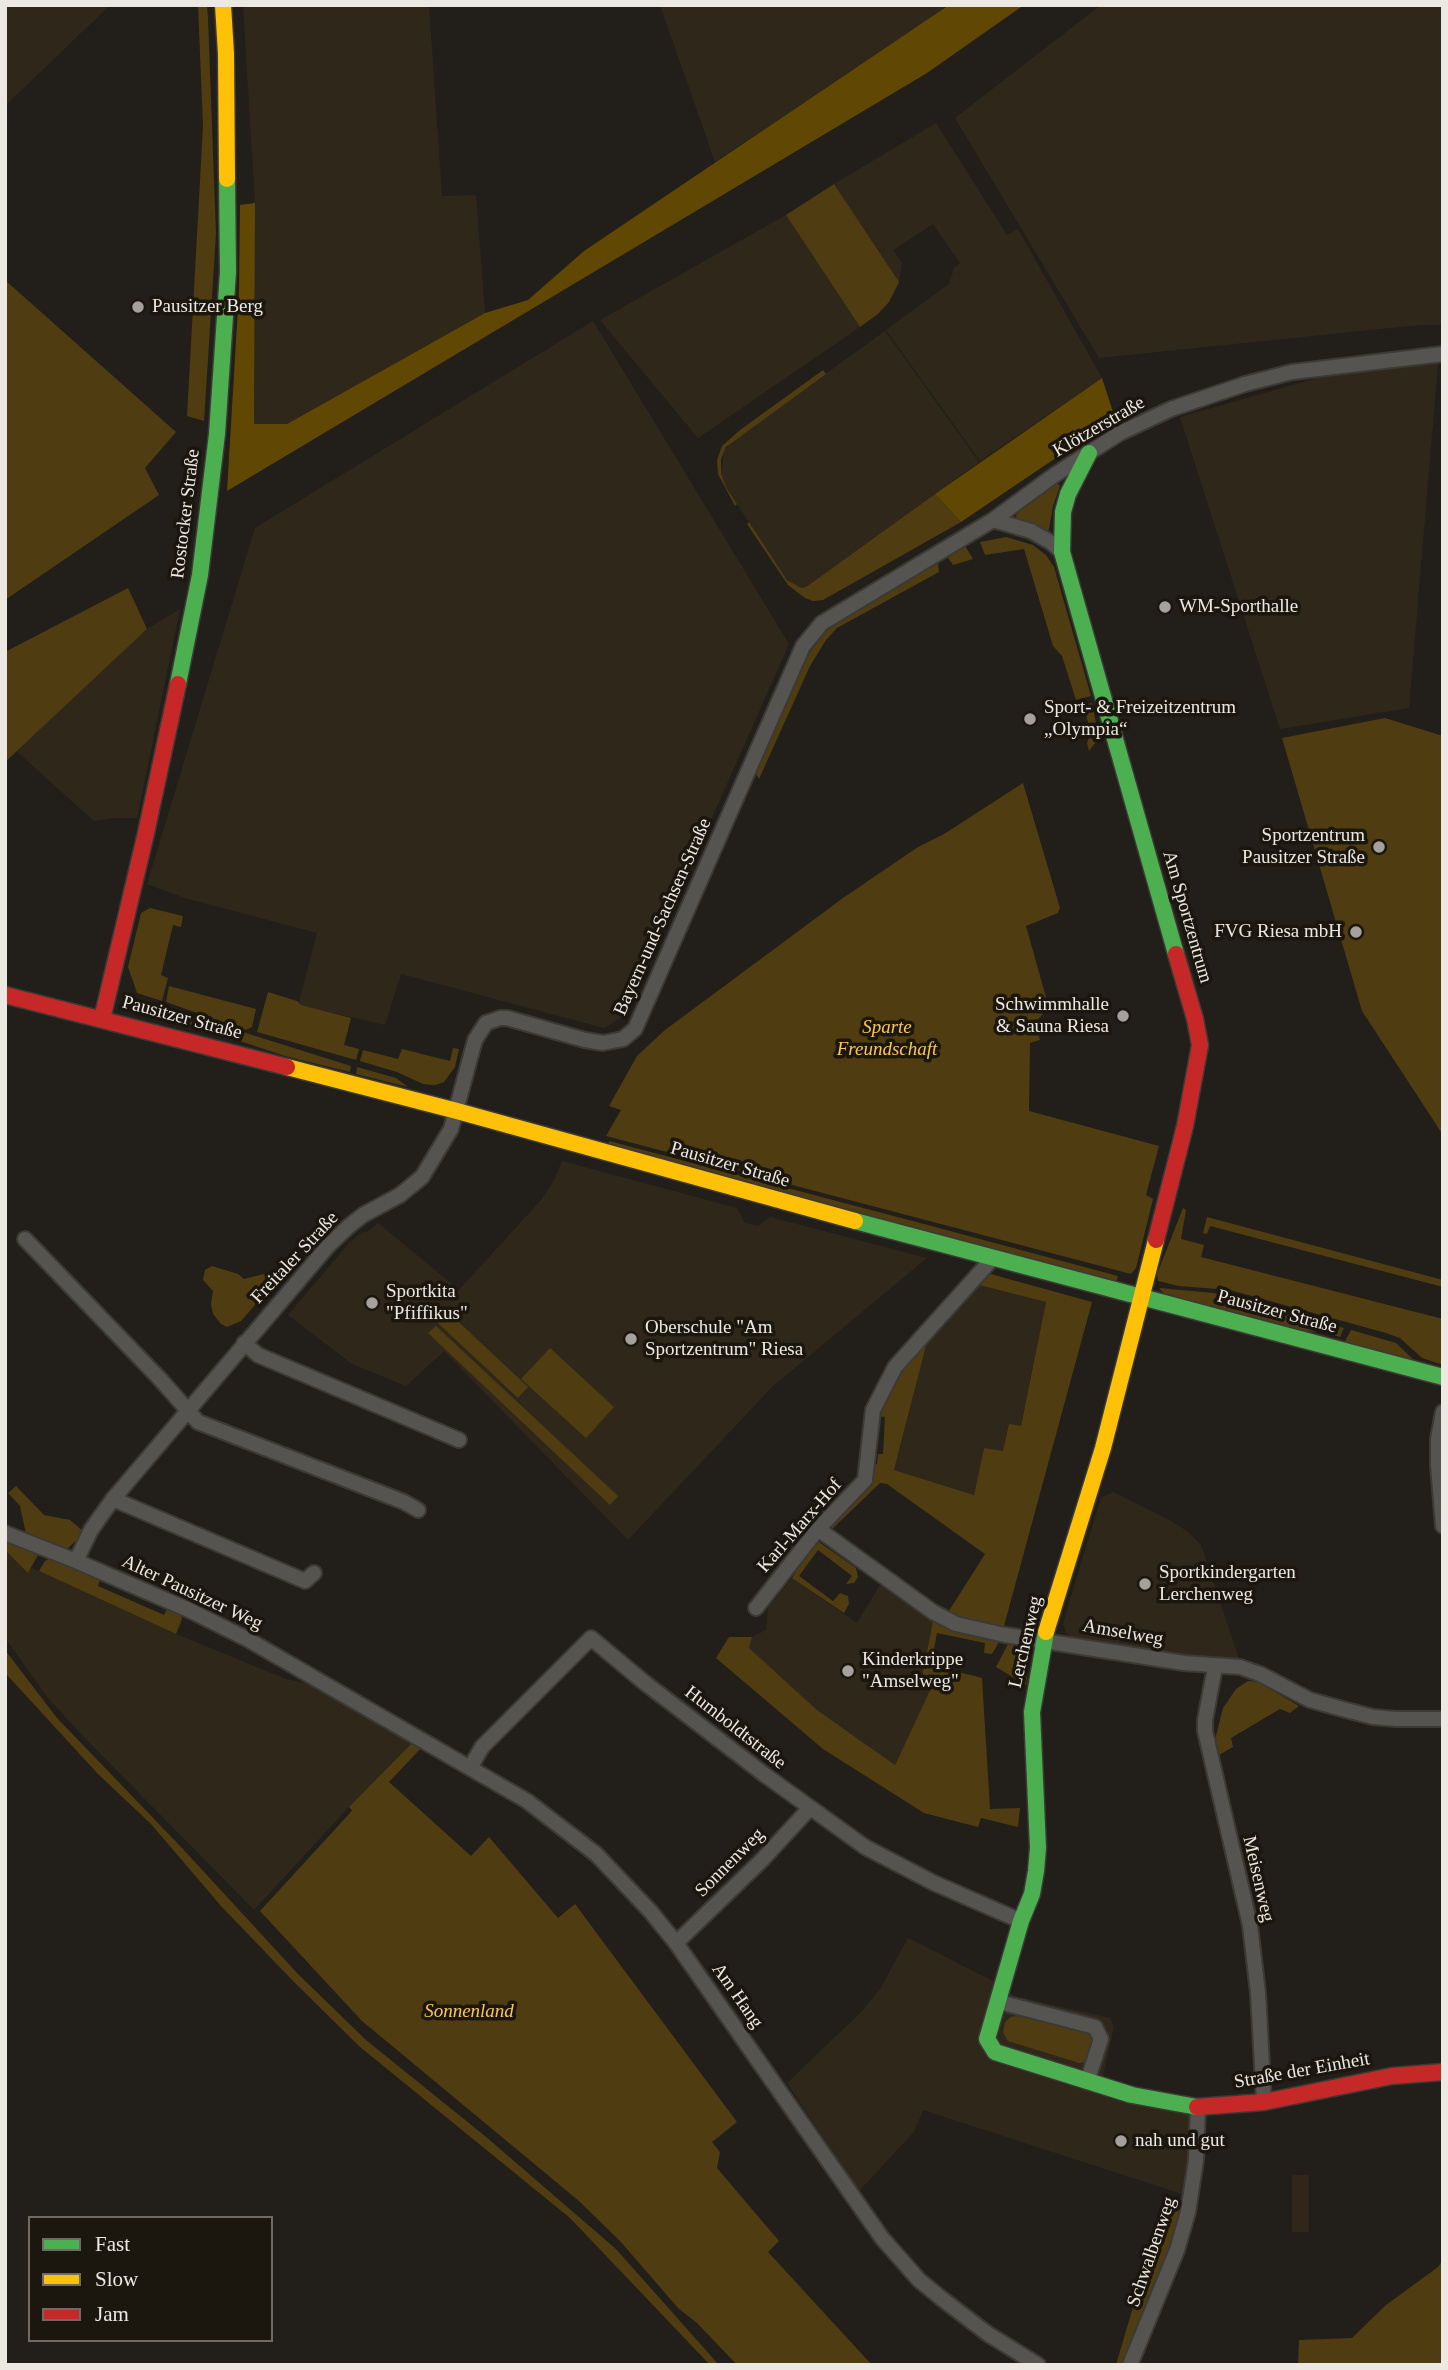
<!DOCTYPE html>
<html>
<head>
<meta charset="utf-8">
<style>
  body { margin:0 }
  #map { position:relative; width:1448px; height:2370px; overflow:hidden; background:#221f1a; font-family:"Times New Roman",serif }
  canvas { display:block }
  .frame { position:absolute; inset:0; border:7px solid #ece9e3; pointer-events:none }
  .legend { position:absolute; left:28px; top:2216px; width:245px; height:126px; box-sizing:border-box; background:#1b170e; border:2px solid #6f6b63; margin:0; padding:9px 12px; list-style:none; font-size:21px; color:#ece9e3 }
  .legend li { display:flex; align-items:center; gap:14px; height:35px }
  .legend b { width:35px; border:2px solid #6f6b63 }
</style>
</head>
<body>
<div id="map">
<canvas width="1448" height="2370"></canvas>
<div class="frame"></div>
<ul class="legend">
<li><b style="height:9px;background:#4caf50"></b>Fast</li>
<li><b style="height:9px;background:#ffc107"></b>Slow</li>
<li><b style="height:9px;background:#c62828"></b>Jam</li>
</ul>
</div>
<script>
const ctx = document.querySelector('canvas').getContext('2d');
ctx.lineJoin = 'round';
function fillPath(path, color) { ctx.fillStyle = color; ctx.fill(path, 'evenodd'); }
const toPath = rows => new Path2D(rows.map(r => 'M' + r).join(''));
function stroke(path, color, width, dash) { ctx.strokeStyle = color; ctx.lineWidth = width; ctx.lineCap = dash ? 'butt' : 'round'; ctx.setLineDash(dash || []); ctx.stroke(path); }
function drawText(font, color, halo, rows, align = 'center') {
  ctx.font = font + ' "Times New Roman",serif'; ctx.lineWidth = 7; ctx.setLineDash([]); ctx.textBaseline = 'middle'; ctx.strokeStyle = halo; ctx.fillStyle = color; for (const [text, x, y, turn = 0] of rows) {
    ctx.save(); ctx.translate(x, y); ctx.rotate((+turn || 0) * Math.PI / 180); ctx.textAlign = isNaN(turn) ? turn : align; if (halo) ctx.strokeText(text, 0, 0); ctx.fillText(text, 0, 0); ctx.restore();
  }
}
const built = toPath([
  [5,5,110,5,5,106],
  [243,5,429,5,442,196,476,195,485,313,287,424,254,424,255,203],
  [660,5,949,5,715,162],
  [1101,5,1443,5,1443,325,1419,325,1099,358,955,118],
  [936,123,1007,235,1018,229,1102,378,980,461,886,330,949,284,954,268,960,263,933,224,893,250,902,263,899,282,834,184],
  [786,215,860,327,698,438,600,320],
  [593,321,789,644,624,1016,604,1028,401,974,385,1025,298,1005,317,933,185,898,147,884,255,528],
  [885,331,979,462,806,587,801,588,795,586,784,576,726,487,721,473,724,452,730,443],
  [1438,364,1409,708,1280,729,1180,417,1342,371],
  [180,609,137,818,114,818,94,821,15,750,147,629],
  [562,1161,737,1208,745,1223,758,1226,770,1217,927,1258,772,1387,628,1540,444,1351,406,1386,352,1364,288,1315,349,1243,362,1232,367,1232,378,1223,459,1290,542,1199,554,1180],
  [979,1285,1046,1302,1021,1426,1003,1452,984,1448,974,1495,894,1470,928,1338],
  [1113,1492,1171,1521,1187,1531,1201,1545,1239,1659,1186,1659,1075,1639,1066,1633,1063,1623,1101,1498],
  [5,1550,27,1572,32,1568,176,1634,286,1679,310,1684,414,1741,349,1807,254,1910,83,1736,48,1698,5,1638],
  [792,1578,857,1623,880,1585,933,1621,922,1677,933,1684,895,1765,817,1710,748,1648,752,1637,766,1630,768,1608],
  [908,1938,995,1982,1014,1996,1110,2018,1114,2027,1103,2076,1127,2087,1192,2097,1186,2177,1182,2194,923,2110,914,2132,859,2191,787,2083,862,2011,880,1989],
  [1292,2175,1309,2175,1309,2232,1292,2232]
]);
const green = toPath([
  [198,5,207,5,208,18,216,234,204,421,187,416,203,126],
  [834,184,899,282,889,302,878,314,860,327,786,215],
  [5,280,176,432,145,468,159,495,5,600],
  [823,370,826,374,726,447,721,459,721,473,726,487,737,504,735,506,718,474,717,460,722,446,740,430],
  [1057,483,1060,486,1053,506,1048,534,1017,520,1016,515,1019,512],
  [935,494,961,522,823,600,813,601,805,598,788,585,747,524,749,522,787,580,801,588,806,587],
  [1006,537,1033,545,1046,555,1054,567,1091,696,1076,700,1062,656,1053,646,1024,549,985,555,980,542],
  [964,544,973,559,953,565,948,558,950,554],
  [934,564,938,564,939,572,837,628,826,640,810,666,759,779,755,772,808,655,824,633,846,616],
  [128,588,147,629,5,762,5,652],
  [1092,703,1099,738,1089,751,1087,743,1091,732,1083,705],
  [1385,718,1443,736,1443,1135,1362,1011,1282,738],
  [1023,783,1060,908,1058,913,1026,926,1049,1008,1035,1022,1040,1040,1030,1043,1029,1111,1159,1146,1146,1195,1153,1199,1136,1268,1131,1274,606,1136,621,1110,609,1106,637,1056,665,1030,843,898,918,847,944,834],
  [150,908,183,916,181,927,173,925,161,975,168,978,162,1001,137,993,128,967,141,913],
  [169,986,256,1009,252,1027,246,1030,166,1002],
  [268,992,297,1001,301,1005,351,1018,344,1045,359,1049,356,1060,257,1032],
  [144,1001,351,1066,350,1072,285,1056,164,1016,153,1012],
  [453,1048,459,1049,455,1067,444,1082,435,1085,423,1084,397,1072,360,1061,363,1050,398,1059,402,1049,450,1061],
  [357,1067,396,1078,408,1087,356,1074],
  [609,1141,924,1224,1118,1276,1116,1283,608,1146],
  [1183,1208,1186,1210,1181,1239,1204,1245,1201,1257,1443,1319,1443,1365,1422,1358,1400,1338,1386,1333,1230,1290,1179,1286,1158,1281,1157,1274],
  [1207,1217,1443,1280,1443,1287,1210,1226,1207,1234,1203,1233],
  [212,1266,238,1274,244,1279,264,1274,275,1282,241,1321,227,1327,221,1324,213,1314,211,1304,213,1291,203,1280,205,1270],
  [987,1273,1092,1302,1004,1626,1001,1628,957,1619,947,1614,985,1554,887,1484,880,1483,830,1531,829,1527,873,1475,873,1464,877,1464,878,1454,883,1454,885,1417,876,1416,901,1367,928,1338,894,1470,974,1495,984,1448,1003,1451,1009,1424,1021,1426,1046,1302,979,1285],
  [1159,1288,1214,1293,1344,1328,1340,1337,1330,1334,1331,1328,1321,1326,1318,1332,1300,1331,1166,1296],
  [448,1312,528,1387,518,1398,438,1323],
  [436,1326,618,1496,610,1505,428,1333],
  [1351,1330,1396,1343,1418,1364,1344,1343],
  [550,1348,614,1407,586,1438,521,1379],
  [16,1486,44,1515,70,1520,83,1531,83,1534,68,1548,64,1549,26,1534,20,1506,8,1493],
  [5,1538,39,1553,28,1573,5,1550],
  [816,1540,856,1568,858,1577,854,1583,846,1584,852,1576,818,1550,799,1576,833,1601,840,1593,848,1596,849,1604,844,1613,792,1578],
  [53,1557,100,1579,98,1586,164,1615,168,1607,181,1613,182,1619,176,1634,39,1571,45,1561],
  [933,1621,940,1626,958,1632,999,1642,992,1654,984,1653,985,1643,937,1633,931,1665,982,1678,990,1809,1020,1808,1018,1827,981,1818,978,1827,924,1813,823,1749,716,1658,729,1637,752,1637,749,1648,817,1710,895,1765,933,1684,922,1677],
  [1008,1644,1027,1649,1030,1655,1026,1685,996,1667],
  [5,1650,57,1718,182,1848,298,1974,366,2040,485,2136,616,2249,719,2365,710,2365,570,2218,360,2047,293,1981,221,1906,151,1824,98,1774,7,1675],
  [1248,1681,1258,1682,1299,1706,1290,1713,1280,1709,1231,1738,1233,1747,1217,1756,1216,1736,1223,1708,1236,1689],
  [414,1741,423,1746,389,1782,471,1856,489,1837,558,1918,575,1904,737,2122,712,2142,720,2152,717,2168,779,2241,768,2252,872,2365,737,2365,697,2323,678,2308,620,2241,579,2201,362,2021,260,1911,350,1813,352,1810,349,1807],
  [1017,2016,1092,2034,1095,2038,1088,2062,1079,2063,1008,2041,1003,2032,1005,2022,1011,2017],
  [1166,2195,1181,2199,1173,2243,1122,2365,1116,2365,1143,2273,1152,2276,1168,2222,1159,2217],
  [1443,2260,1443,2365,1298,2365,1299,2340,1352,2338,1386,2305,1438,2267]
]);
const forest = toPath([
  [949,5,1024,5,927,73,227,491,239,291,240,205,255,203,254,424,287,424,485,313,528,300,584,251],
  [1102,378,1115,418,961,522,935,494]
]);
const street = toPath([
  [993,520,1031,531,1052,543,1062,552],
  [25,1239,160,1379,198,1422,404,1502,418,1510],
  [244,1343,258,1355,459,1440],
  [1443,1412,1438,1439,1438,1465,1443,1526],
  [113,1499,305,1581,314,1573],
  [818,1529,933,1612,956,1624,1005,1635,1184,1663,1240,1667,1260,1674,1310,1700,1346,1710,1373,1717,1396,1719,1443,1719],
  [5,1533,76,1561,189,1610,247,1639,527,1801,596,1854,651,1912,676,1943,882,2238,919,2280,941,2298,988,2334,1038,2365],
  [76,1561,91,1530,113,1499,328,1246,348,1227,363,1215,400,1195,422,1177,451,1129,475,1040,486,1023,500,1018,507,1018,585,1040,603,1043,623,1039,635,1029,803,646,822,623,993,520,1056,474,1120,433,1171,409,1245,384,1292,372,1443,354],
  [756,1608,818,1529,865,1480,873,1410,895,1367,992,1259],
  [1215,1667,1205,1720,1205,1731,1250,1925,1258,1993,1264,2102],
  [470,1768,482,1747,591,1638,645,1683,765,1775,865,1847,934,1883,1021,1921],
  [676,1943,762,1860,809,1809],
  [999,2002,1095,2027,1101,2039,1087,2082],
  [1130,2365,1177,2250,1188,2212,1196,2160,1198,2107]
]);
const fast = toPath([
  [1089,453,1068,494,1063,512,1062,552,1176,954],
  [178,684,200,575,217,434,228,272,227,179],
  [855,1221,1443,1377],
  [1046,1632,1032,1712,1038,1848,1036,1871,1032,1894,1021,1921,987,2039,995,2052,1132,2095,1197,2107]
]);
const slow = toPath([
  [223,5,226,54,227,179],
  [287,1067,457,1111,855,1221],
  [1046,1632,1103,1448,1156,1240]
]);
const jam = toPath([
  [5,995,287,1067],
  [102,1019,146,833,178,684],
  [1156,1240,1185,1126,1200,1045,1195,1019,1176,954],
  [1197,2107,1264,2102,1392,2076,1443,2072]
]);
const markers = [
  [138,307,7,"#a5a29d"],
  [1165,607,7,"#a5a29d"],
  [1030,719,7,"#a5a29d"],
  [1379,847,7,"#a5a29d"],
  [1356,932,7,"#a5a29d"],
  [1123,1016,7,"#a5a29d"],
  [372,1303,7,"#a5a29d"],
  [631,1339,7,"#a5a29d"],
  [1145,1584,7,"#a5a29d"],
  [848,1671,7,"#a5a29d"],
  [1121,2141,7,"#a5a29d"]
];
const poiNames = [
  ["Pausitzer Berg",152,307],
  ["WM-Sporthalle",1179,607],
  ["Sport- & Freizeitzentrum",1044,708],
  ["„Olympia“",1044,730],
  ["Sportzentrum",1365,836,"right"],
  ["Pausitzer Straße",1365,858,"right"],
  ["FVG Riesa mbH",1342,932,"right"],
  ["Schwimmhalle",1109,1005,"right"],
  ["& Sauna Riesa",1109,1027,"right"],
  ["Sportkita",386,1292],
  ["\"Pfiffikus\"",386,1314],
  ["Oberschule \"Am",645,1328],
  ["Sportzentrum\" Riesa",645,1350],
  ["Sportkindergarten",1159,1573],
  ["Lerchenweg",1159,1595],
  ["Kinderkrippe",862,1660],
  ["\"Amselweg\"",862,1682],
  ["nah und gut",1135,2141]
];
const streetNames = [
  ["Klötzerstraße",1099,427,-30],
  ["Rostocker Straße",186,514,-83],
  ["Bayern-und-Sachsen-Straße",663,917,-66],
  ["Am Sportzentrum",1187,917,74],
  ["Pausitzer Straße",182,1018,15],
  ["Pausitzer Straße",730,1165,16],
  ["Freitaler Straße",295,1258,-47],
  ["Pausitzer Straße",1277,1312,15],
  ["Karl-Marx-Hof",800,1526,-49],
  ["Alter Pausitzer Weg",192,1593,25],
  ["Amselweg",1123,1633,10],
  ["Lerchenweg",1026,1642,-77],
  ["Humboldtstraße",735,1728,38],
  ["Sonnenweg",730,1863,-45],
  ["Meisenweg",1258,1879,77],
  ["Am Hang",737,1996,55],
  ["Straße der Einheit",1302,2071,-10],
  ["Schwalbenweg",1152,2252,-71]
];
const parkNames = [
  ["Sparte",887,1028],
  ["Freundschaft",887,1050],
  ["Sonnenland",469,2012]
];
fillPath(built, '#2f281a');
fillPath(green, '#4f3c11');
fillPath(forest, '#604704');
stroke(street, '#3c3a36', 18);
stroke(fast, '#3c3a36', 19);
stroke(slow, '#3c3a36', 19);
stroke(jam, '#3c3a36', 19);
stroke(street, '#565450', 14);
stroke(fast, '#4caf50', 16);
stroke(slow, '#ffc107', 16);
stroke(jam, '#c62828', 16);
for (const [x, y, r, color] of markers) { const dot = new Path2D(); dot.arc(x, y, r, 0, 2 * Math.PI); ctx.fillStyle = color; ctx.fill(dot); stroke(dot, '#1b170e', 2.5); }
drawText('19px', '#ece9e3', '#1b170e', poiNames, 'left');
drawText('19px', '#ece9e3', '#1b170e', streetNames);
drawText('italic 19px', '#fcc652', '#1b170e', parkNames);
</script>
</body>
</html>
